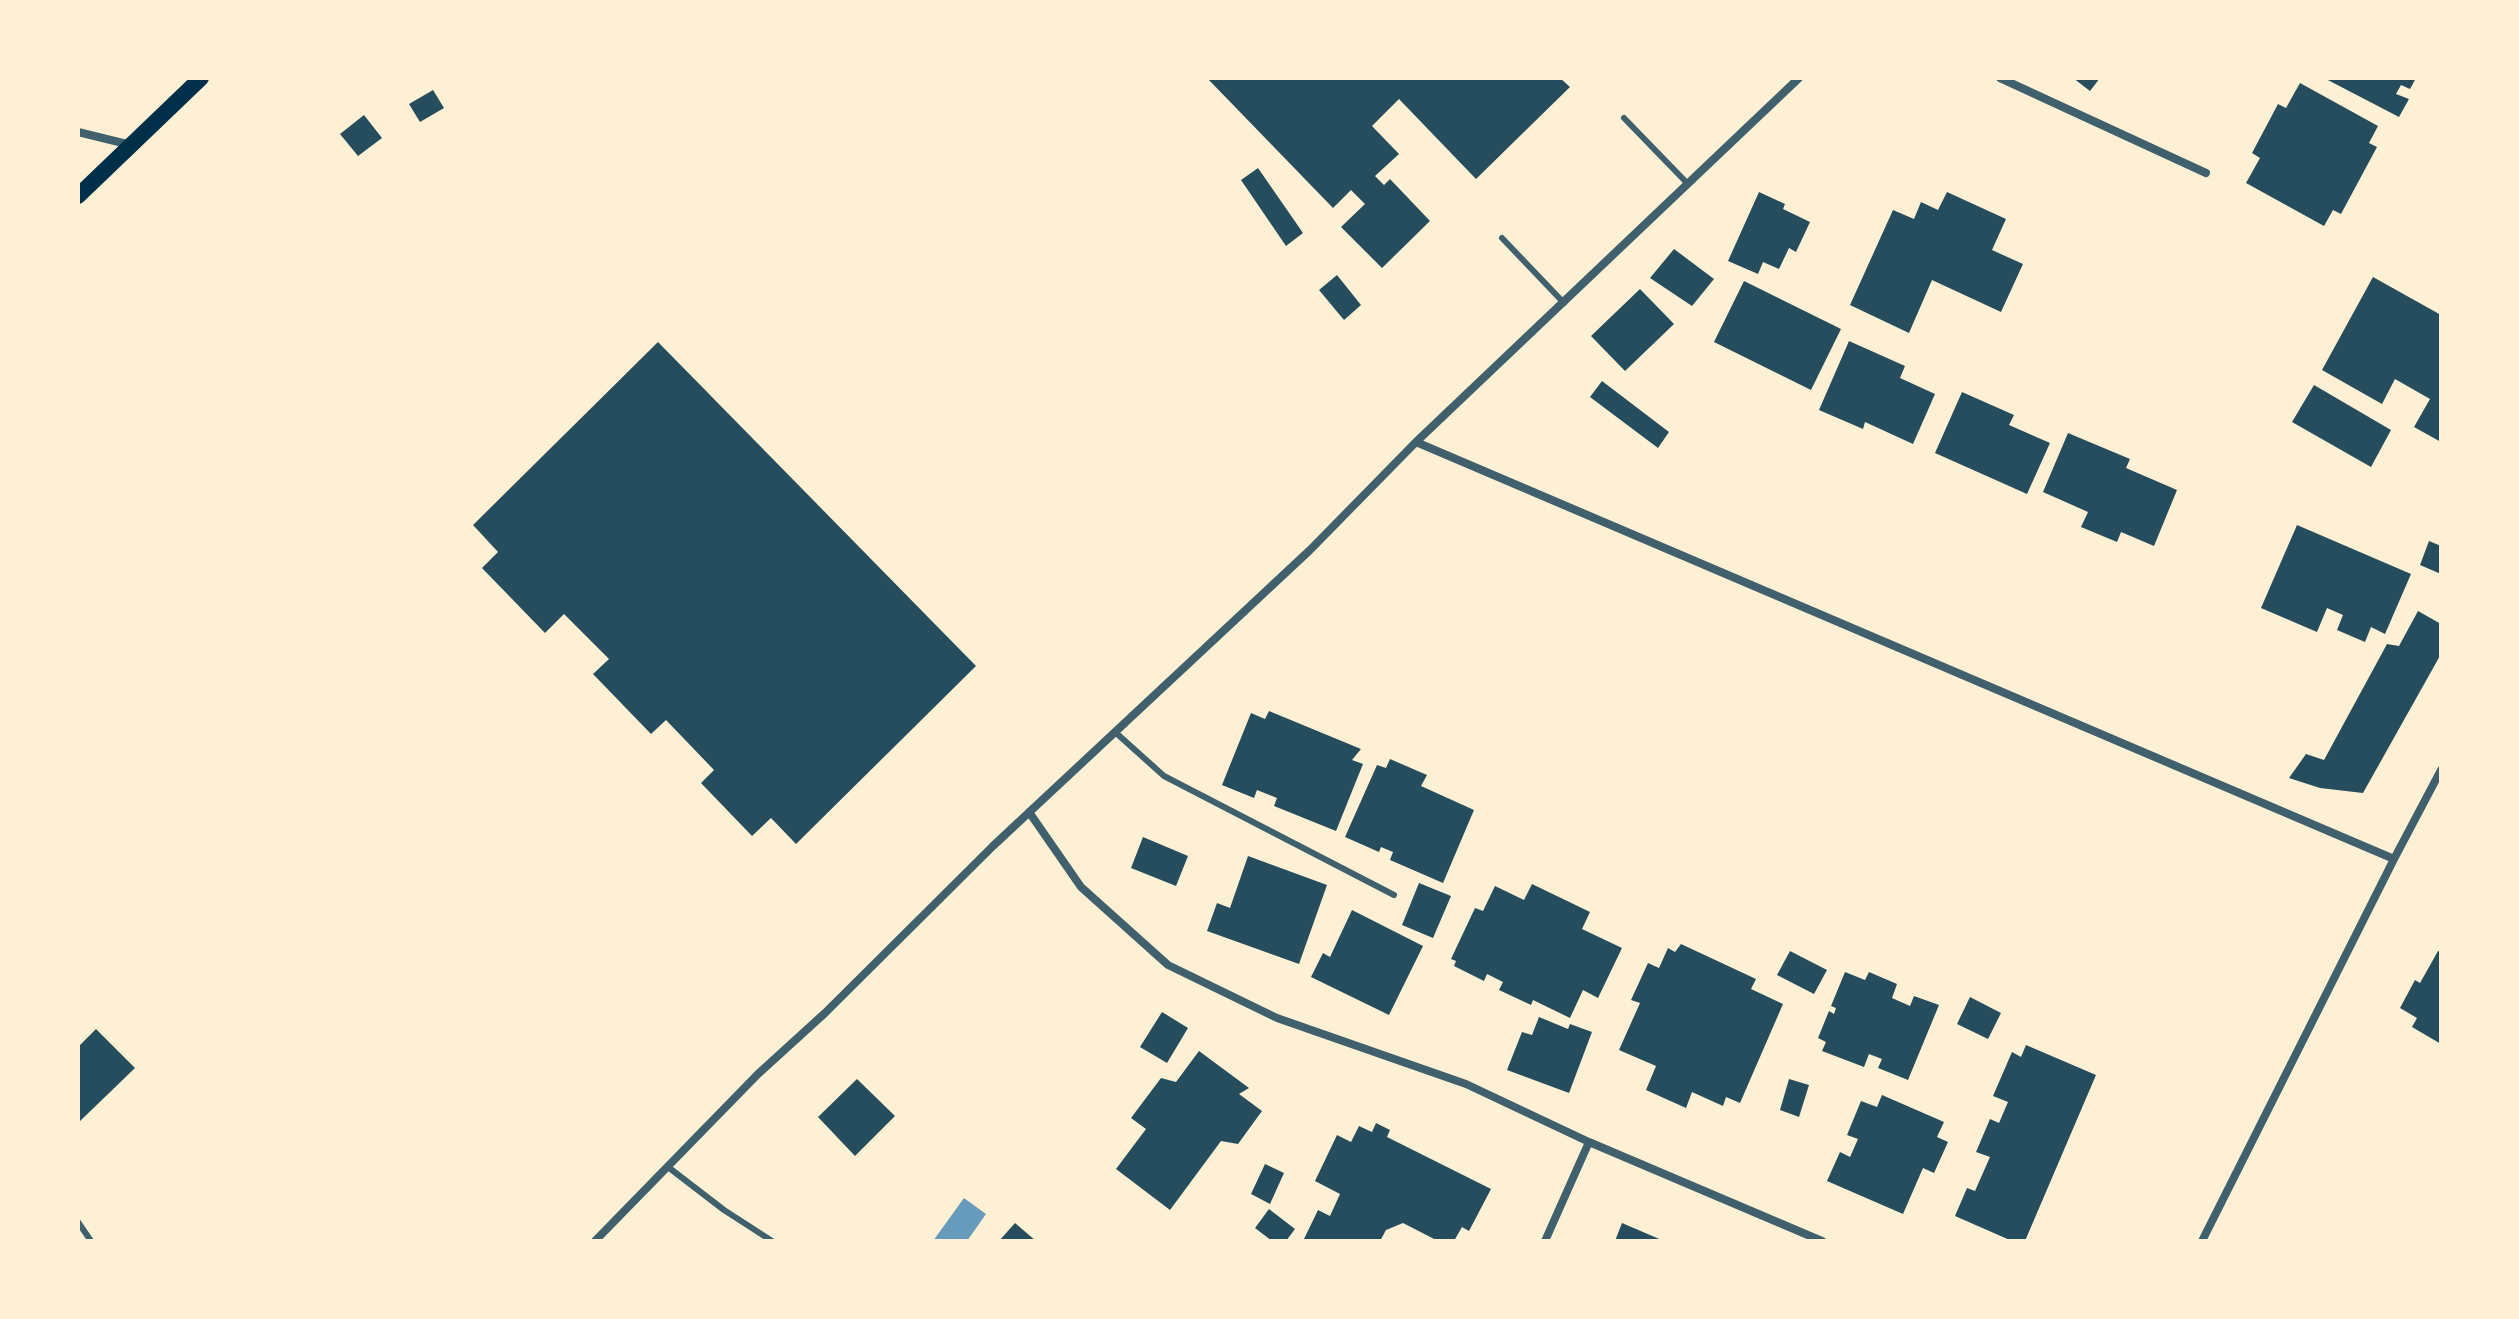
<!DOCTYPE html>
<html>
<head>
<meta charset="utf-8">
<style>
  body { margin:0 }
  #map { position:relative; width:2519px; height:1319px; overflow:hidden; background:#fdf0d5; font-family:"Exo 2",sans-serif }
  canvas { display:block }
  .frame { position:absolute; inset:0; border:80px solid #fdf0d5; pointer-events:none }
</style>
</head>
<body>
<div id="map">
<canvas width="2519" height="1319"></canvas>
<div class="frame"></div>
</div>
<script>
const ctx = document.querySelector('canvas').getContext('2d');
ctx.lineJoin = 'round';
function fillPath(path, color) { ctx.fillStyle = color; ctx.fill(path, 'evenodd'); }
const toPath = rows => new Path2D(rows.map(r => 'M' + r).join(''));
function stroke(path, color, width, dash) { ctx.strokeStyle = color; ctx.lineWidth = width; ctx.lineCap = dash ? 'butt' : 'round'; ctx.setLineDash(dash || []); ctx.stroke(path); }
const water = toPath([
  [964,1198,986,1214,967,1241,933,1241]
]);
const building = toPath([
  [1207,78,1560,78,1570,87,1476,179,1399,99,1372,126,1399,154,1375,176,1384,185,1390,179,1430,221,1382,268,1341,227,1365,204,1351,190,1333,208],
  [2073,78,2100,78,2090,91],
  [2324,78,2416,78,2410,89,2401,85,2396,94,2409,99,2399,117],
  [2300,83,2378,126,2369,143,2377,147,2341,214,2333,210,2324,226,2246,183,2260,158,2252,153,2278,104,2286,108],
  [433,90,444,108,420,122,409,104],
  [364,115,382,138,358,156,340,134],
  [1258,168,1303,233,1286,246,1241,180],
  [1759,192,1785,204,1783,209,1810,222,1796,252,1789,248,1779,269,1763,262,1758,274,1728,261],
  [1947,192,2006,219,1992,250,2023,264,2001,312,1932,280,1909,333,1850,305,1893,210,1914,219,1921,202,1938,210],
  [1674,249,1714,279,1692,306,1650,278],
  [1337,275,1361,305,1344,320,1319,290],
  [2373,277,2441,315,2441,442,2414,427,2430,399,2395,379,2382,404,2322,370],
  [1744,281,1841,329,1811,390,1714,342],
  [1640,289,1674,324,1625,371,1591,336],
  [1849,341,1905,366,1900,378,1935,394,1913,444,1865,422,1863,429,1819,410],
  [658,342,976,666,796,844,771,818,752,836,701,783,714,770,666,720,651,734,593,674,609,659,564,614,545,633,482,568,498,552,473,525],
  [1602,381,1669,432,1658,448,1590,397],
  [2314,385,2391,430,2371,467,2292,422],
  [1962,392,2014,415,2009,425,2050,443,2027,494,1935,453],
  [2068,433,2130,459,2126,468,2177,490,2154,546,2121,532,2117,542,2081,527,2088,512,2043,492],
  [2297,525,2411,574,2385,634,2371,627,2365,642,2337,630,2343,615,2327,608,2317,632,2261,608],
  [2429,541,2441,546,2441,574,2420,565],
  [2418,611,2441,624,2441,654,2363,793,2320,788,2289,778,2306,754,2324,760,2387,644,2399,646],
  [1269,711,1361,749,1352,760,1363,764,1336,831,1274,806,1277,798,1257,790,1254,798,1222,785,1251,713,1265,719],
  [1390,759,1427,775,1421,786,1474,810,1443,883,1390,860,1393,852,1381,847,1379,852,1345,837,1377,765,1386,768],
  [1143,837,1188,856,1176,886,1131,868],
  [1248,856,1327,885,1299,964,1207,931,1217,903,1230,908],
  [1419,883,1451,896,1433,938,1402,925],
  [1532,884,1590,912,1582,929,1622,948,1598,998,1583,990,1570,1018,1533,1000,1531,1005,1499,990,1503,982,1487,974,1484,981,1454,966,1456,961,1451,959,1475,908,1483,911,1495,886,1524,900],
  [1352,910,1423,946,1389,1015,1311,977,1323,953,1330,957],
  [1681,944,1756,979,1751,989,1783,1004,1740,1103,1726,1097,1723,1106,1692,1092,1686,1108,1646,1090,1656,1066,1619,1050,1640,1003,1631,1000,1648,963,1659,968,1668,948,1675,952],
  [1790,951,1827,970,1814,994,1777,975],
  [2438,951,2441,952,2441,1044,2412,1027,2417,1018,2400,1008,2415,980,2420,983],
  [1845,972,1865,980,1869,972,1897,984,1892,998,1910,1006,1914,996,1939,1005,1908,1080,1878,1068,1882,1059,1869,1054,1864,1067,1822,1051,1826,1042,1818,1038,1829,1011,1834,1014,1836,1008,1831,1006],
  [1970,997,2001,1013,1988,1039,1957,1024],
  [1162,1012,1188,1028,1167,1063,1140,1047],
  [1539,1017,1568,1029,1570,1024,1592,1032,1569,1093,1507,1070,1522,1032,1532,1035],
  [96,1029,135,1068,78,1123,78,1047],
  [2026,1045,2096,1075,2025,1241,2012,1241,1955,1216,1967,1188,1975,1191,1990,1157,1976,1152,1990,1119,1999,1123,2008,1102,1993,1096,2012,1052,2021,1057],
  [1199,1051,1249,1088,1239,1094,1262,1111,1238,1144,1221,1141,1170,1210,1116,1169,1146,1129,1131,1118,1161,1078,1176,1082],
  [857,1079,895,1116,855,1156,818,1117],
  [1789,1079,1809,1085,1799,1117,1780,1110],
  [1882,1095,1944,1122,1937,1137,1948,1142,1934,1173,1923,1168,1903,1214,1827,1181,1840,1152,1850,1157,1858,1139,1847,1135,1861,1101,1877,1107],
  [1376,1123,1390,1130,1387,1137,1491,1189,1469,1231,1462,1227,1454,1241,1438,1241,1403,1223,1386,1230,1380,1241,1303,1241,1318,1210,1330,1216,1340,1194,1315,1181,1337,1135,1351,1142,1359,1126,1372,1132],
  [1265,1164,1284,1173,1270,1204,1251,1194],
  [1269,1209,1295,1229,1286,1241,1272,1241,1255,1228],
  [1015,1223,1036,1241,999,1241],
  [1622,1223,1664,1241,1615,1241]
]);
const service = toPath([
  [1624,118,1688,184],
  [1502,238,1564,303],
  [1115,732,1164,776,1394,895],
  [668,1167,724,1210,772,1241],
  [78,1222,91,1241]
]);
const minor = toPath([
  [2000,78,2206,173],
  [78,132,131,145],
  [1416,442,2394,859],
  [1029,812,1081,887,1168,965,1277,1018,1466,1084,1589,1142,1822,1241],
  [595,1241,758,1074,825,1013,993,846,1310,550,1416,442,1799,78],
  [1545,1241,1589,1142],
  [2202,1241,2394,859,2441,770]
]);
const secondary = toPath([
  [78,196,201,78]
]);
fillPath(water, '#669bbc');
fillPath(building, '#264d5e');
stroke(service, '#3f606c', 6);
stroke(minor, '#3f606c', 8);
stroke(secondary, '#003049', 16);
</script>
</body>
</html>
